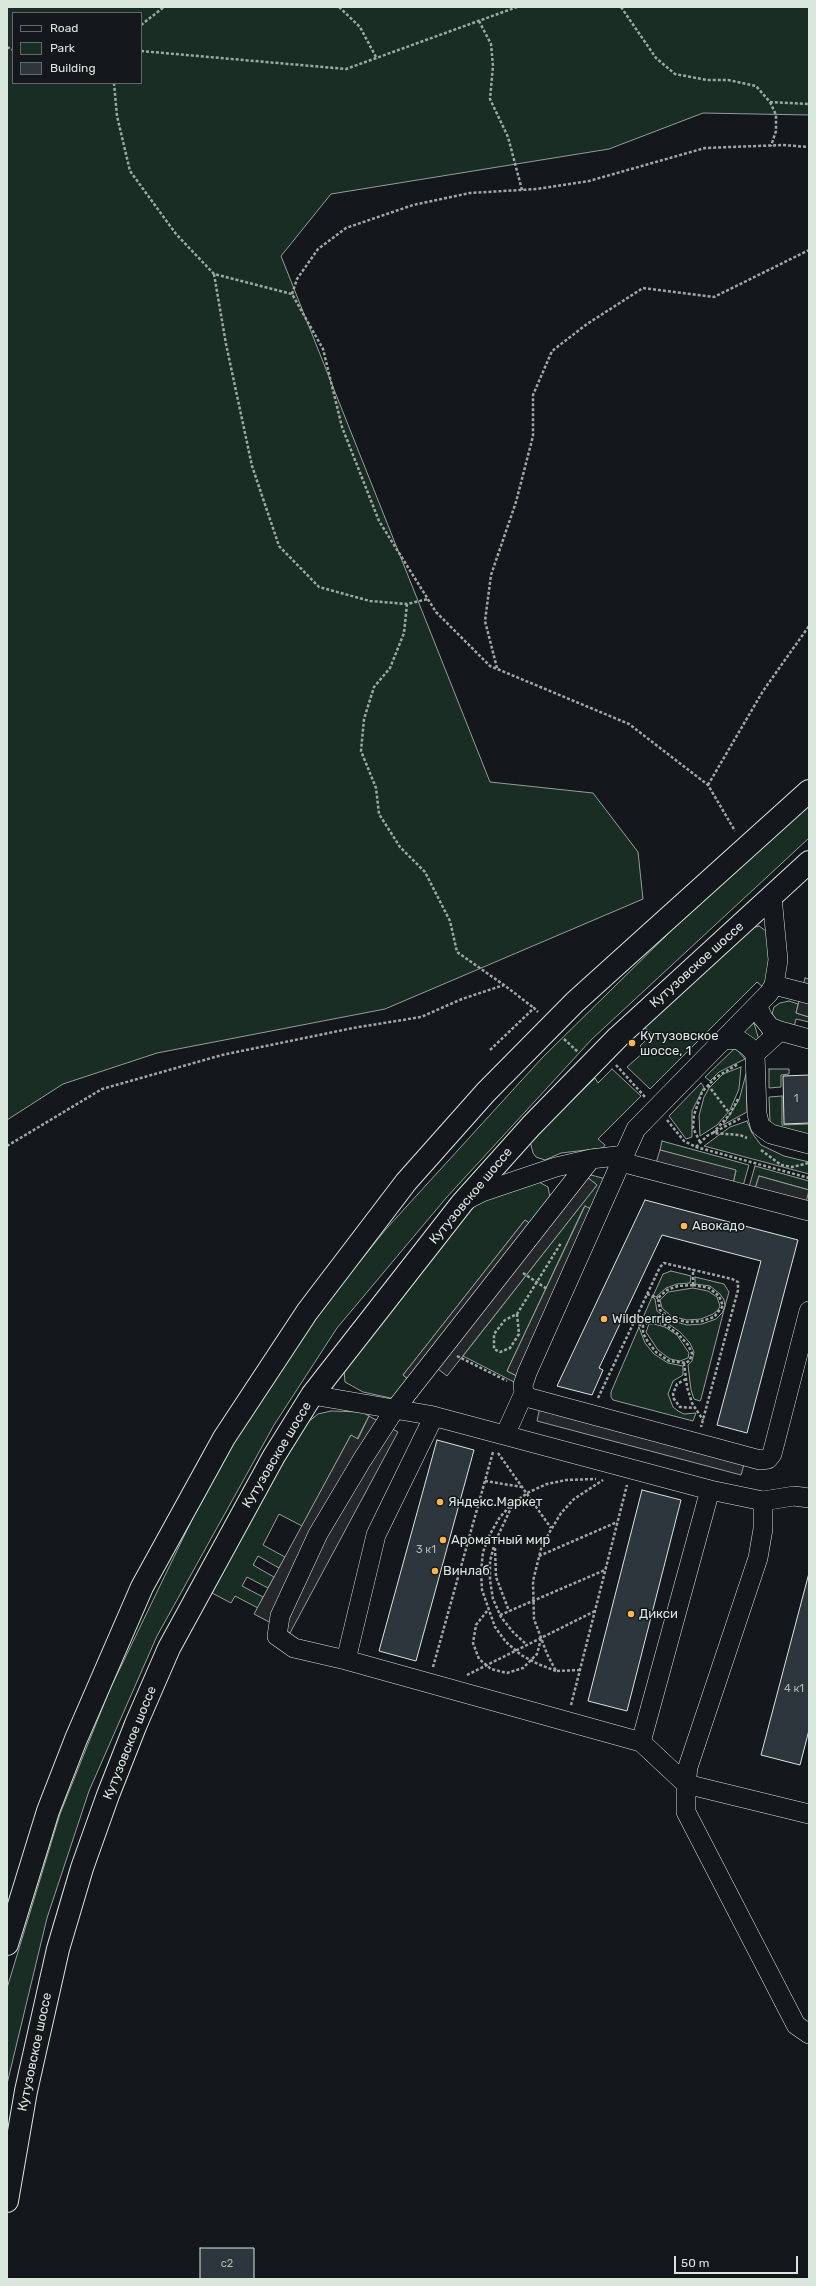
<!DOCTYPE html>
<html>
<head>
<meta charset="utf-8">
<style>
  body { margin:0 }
  #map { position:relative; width:816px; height:2286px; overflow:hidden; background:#14181c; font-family:Rubik,sans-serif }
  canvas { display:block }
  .frame { position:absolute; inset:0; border:8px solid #d8e6dc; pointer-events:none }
  .legend { position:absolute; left:12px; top:12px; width:130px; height:72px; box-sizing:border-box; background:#14181c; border:1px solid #626a69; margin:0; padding:5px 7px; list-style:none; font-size:12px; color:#d8e6dc }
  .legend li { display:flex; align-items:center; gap:8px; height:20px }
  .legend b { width:20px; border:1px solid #626a69 }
  .scale { position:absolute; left:674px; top:2256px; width:124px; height:18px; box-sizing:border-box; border:2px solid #d8e6dc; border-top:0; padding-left:5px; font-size:12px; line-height:14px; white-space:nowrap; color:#d8e6dc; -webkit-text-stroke:3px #14181c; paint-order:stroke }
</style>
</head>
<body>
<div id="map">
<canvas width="816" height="2286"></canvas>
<div class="frame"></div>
<ul class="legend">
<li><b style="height:5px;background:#14181c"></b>Road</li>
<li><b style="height:11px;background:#1a2d24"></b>Park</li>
<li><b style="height:11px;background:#2c363c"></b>Building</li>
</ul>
<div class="scale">50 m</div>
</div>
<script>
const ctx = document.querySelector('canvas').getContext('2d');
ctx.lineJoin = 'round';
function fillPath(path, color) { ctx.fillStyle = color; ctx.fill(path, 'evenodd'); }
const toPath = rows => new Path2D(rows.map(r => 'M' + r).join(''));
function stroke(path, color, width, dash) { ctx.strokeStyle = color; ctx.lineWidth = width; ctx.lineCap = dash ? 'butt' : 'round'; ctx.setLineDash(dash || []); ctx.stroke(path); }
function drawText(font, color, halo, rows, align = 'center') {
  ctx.font = font + ' Rubik,sans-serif'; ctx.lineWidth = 3; ctx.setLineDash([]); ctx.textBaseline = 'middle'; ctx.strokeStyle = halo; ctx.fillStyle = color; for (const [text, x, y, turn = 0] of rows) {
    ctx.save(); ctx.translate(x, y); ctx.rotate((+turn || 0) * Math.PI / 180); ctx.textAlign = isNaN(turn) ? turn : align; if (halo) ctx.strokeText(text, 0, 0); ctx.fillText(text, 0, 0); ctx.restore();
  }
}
const green = toPath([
  [7,7,809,7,809,115,703,113,609,149,331,194,281,256,490,782,593,793,638,852,643,899,385,1009,157,1053,63,1084,7,1120,7,7],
  [13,13,141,13,141,83,13,83,13,13],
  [809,803,809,838,592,1039,446,1198,337,1328,274,1425,157,1636,89,1791,47,1918,7,2084,7,1988,60,1814,110,1689,217,1468,297,1340,386,1229,542,1058,681,921,809,803],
  [759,926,766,931,770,943,768,975,763,987,757,982,650,1089,627,1067,645,1051,640,1046,652,1034,644,1027,752,928,759,926],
  [789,1001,798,1004,796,1013,809,1017,809,1022,796,1019,793,1031,777,1027,772,1014,774,1007,780,1003,789,1001],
  [754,1023,759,1040,756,1042,748,1035,741,1034,754,1023],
  [734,1049,737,1050,745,1059,719,1072,710,1081,705,1077,734,1049],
  [741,1067,739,1089,730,1110,717,1125,700,1136,699,1116,704,1097,709,1088,723,1074,741,1067],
  [612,1069,641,1096,598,1139,605,1145,603,1148,561,1153,545,1160,536,1157,533,1153,530,1141,595,1078,598,1083,612,1069],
  [769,1069,789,1069,789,1074,781,1075,781,1087,769,1088,769,1069],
  [746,1074,747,1112,723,1125,739,1100,746,1074],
  [701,1083,704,1087,692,1111,692,1137,686,1139,669,1116,701,1083],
  [782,1096,782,1125,809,1124,809,1135,772,1125,770,1121,769,1097,782,1096],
  [747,1121,752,1133,761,1145,784,1156,809,1162,809,1174,704,1146,730,1127,747,1121],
  [662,1141,749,1165,743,1186,733,1183,736,1171,660,1150,662,1141],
  [755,1166,809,1181,809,1190,759,1176,755,1189,749,1187,755,1166],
  [591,1175,606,1179,593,1210,584,1207,507,1371,519,1377,516,1383,463,1356,597,1185,587,1177,591,1175],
  [539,1182,548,1187,550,1197,532,1225,525,1220,403,1375,408,1379,395,1399,363,1392,345,1382,344,1370,470,1205,539,1182],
  [671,1271,691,1276,690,1283,677,1284,666,1288,656,1297,653,1296,663,1274,671,1271],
  [695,1277,724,1284,729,1292,725,1306,701,1399,700,1401,694,1399,691,1390,688,1365,692,1361,694,1352,690,1343,680,1332,667,1323,655,1319,641,1322,652,1297,655,1299,657,1311,669,1320,687,1325,702,1324,716,1319,722,1313,725,1306,724,1300,720,1294,710,1286,695,1284,695,1277],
  [693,1288,708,1291,717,1297,720,1306,718,1310,713,1314,701,1319,687,1320,671,1316,662,1308,660,1300,668,1292,693,1288],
  [649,1324,654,1324,665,1327,677,1335,689,1353,688,1358,680,1361,670,1359,658,1350,646,1332,649,1324],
  [639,1327,645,1343,654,1354,668,1363,683,1366,683,1375,673,1381,668,1394,673,1407,678,1411,684,1414,696,1413,693,1421,613,1400,611,1397,611,1392,639,1327],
  [331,1411,362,1412,369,1416,357,1439,351,1435,302,1526,279,1514,263,1545,285,1557,279,1568,258,1556,253,1565,274,1577,268,1588,247,1577,242,1586,263,1597,258,1608,235,1596,231,1603,212,1593,242,1531,308,1422,318,1414,331,1411]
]);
const parking = toPath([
  [805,978,809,979,809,1017,796,1013,805,978],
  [660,1150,736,1170,733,1183,656,1163,660,1150],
  [759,1176,809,1190,806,1203,755,1189,759,1176],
  [587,1177,597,1185,447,1376,429,1362,413,1383,403,1375,525,1220,543,1233,587,1177],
  [585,1206,597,1212,519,1377,507,1371,585,1206],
  [540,1407,745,1461,741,1475,537,1421,540,1407],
  [369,1416,398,1432,290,1633,254,1614,351,1435,358,1439,369,1416]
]);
const building = toPath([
  [809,1075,809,1123,784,1124,783,1076,809,1075],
  [645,1200,798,1240,747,1433,717,1425,761,1261,662,1235,599,1368,603,1370,592,1395,557,1386,645,1200],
  [437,1440,474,1450,416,1661,379,1651,437,1440],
  [642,1490,681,1500,627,1711,588,1701,642,1490],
  [809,1573,809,1730,800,1765,761,1755,809,1573],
  [200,2248,254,2248,254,2279,200,2279,200,2248]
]);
const path = toPath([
  [339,7,360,27,377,59],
  [621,7,656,58,675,74,707,80,728,80,756,86,770,102,809,104],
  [479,21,491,44,493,66,490,99,508,137,522,190],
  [141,25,164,7],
  [7,47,13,50],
  [141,51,346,69,517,7],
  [114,83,117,116,130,171,176,234,214,274,292,294,323,349,342,427,379,521,436,612,490,666,629,724,708,785,735,831],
  [770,102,776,115,776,131,771,146],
  [214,274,226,344,252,466,279,546,319,587,370,601,407,604,428,599],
  [292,294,297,279,318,249,346,228,413,205,470,193,537,189,589,181,705,148,783,145,809,147],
  [407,604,404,633,390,668,374,687,364,719,361,751,376,788,379,814,400,847,425,872,450,921,457,952,504,985],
  [497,668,485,621,491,575,516,502,533,436,533,395,552,351,587,324,643,288,714,297,809,250],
  [708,785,763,691,809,626],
  [564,1039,578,1052],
  [490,1050,534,1008,538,1012],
  [616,1065,645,1097],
  [708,1085,730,1114],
  [738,1099,730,1114,713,1133,740,1135,747,1138],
  [667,1120,684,1141,696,1147,809,1178],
  [700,1142,693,1128,694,1115,702,1092,715,1078,738,1064],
  [7,1146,102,1089,222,1055,353,1028,421,1017,462,999,504,985,534,1008],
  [696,1147,707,1136,741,1118],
  [761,1150,781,1165,792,1167,809,1163],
  [523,1273,547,1289],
  [693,1285,709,1288,719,1296,723,1306,714,1317,702,1321,687,1322,670,1318,660,1310,658,1298,667,1290,678,1286,693,1285],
  [693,1285,693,1269],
  [647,1294,658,1298],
  [517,1314,519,1334,510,1348,500,1352,494,1349,494,1334,505,1320,517,1314,561,1243],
  [654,1321,666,1325,678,1334,688,1345,692,1353,690,1360,686,1363,669,1361,656,1352,648,1342,643,1333,643,1326,648,1322,654,1321],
  [634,1322,643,1326],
  [457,1356,507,1381],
  [684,1363,687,1387,692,1403,703,1420],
  [686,1379,677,1384,673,1394,674,1399,680,1407,695,1408],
  [598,1398,660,1267,664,1263,732,1279,738,1282,738,1290,701,1427],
  [498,1453,551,1528],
  [485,1481,522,1487],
  [512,1506,495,1542,490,1561,490,1580,493,1599,501,1617,513,1632,527,1645],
  [495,1548,496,1577,509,1611],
  [539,1556,617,1522],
  [487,1611,476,1625,473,1643,479,1659,491,1669,507,1673,523,1668,537,1654,541,1639],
  [500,1615,605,1570],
  [433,1667,493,1452],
  [580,1670,556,1671,547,1654,534,1619,533,1581,542,1545,561,1513,574,1499,603,1480],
  [556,1671,538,1664,521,1655,506,1642,495,1627,482,1590,481,1571,483,1552,490,1534,500,1517,513,1503,529,1492,547,1484,566,1480,596,1479],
  [467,1675,595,1611],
  [571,1705,627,1485]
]);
const minor = toPath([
  [772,897,778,960,774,985,769,993,636,1129,621,1162,809,1211],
  [774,985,809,994],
  [757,1005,763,1018,770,1027,780,1031],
  [725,1039,739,1040,748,1046,755,1054],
  [809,1039,780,1031,755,1054,757,1114,760,1126,771,1134,809,1144],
  [591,1159,395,1409,362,1460,318,1534,280,1616,277,1636,294,1648,346,1660,641,1742,686,1784,686,1812,796,2025,809,2034],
  [621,1162,527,1373,523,1385,524,1393,530,1398,760,1460,768,1459,772,1454,809,1311],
  [466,1200,482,1192,556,1167,591,1159,625,1155],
  [312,1395,429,1415,710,1490,763,1501,763,1529,758,1558,688,1767,686,1784,809,1814],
  [505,1435,524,1393],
  [763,1501,794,1496,809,1498],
  [346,1660,376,1535,434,1416],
  [641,1742,710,1490]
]);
const major = toPath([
  [7,1944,48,1811,76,1739,142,1587,224,1438,307,1312,406,1182,486,1092,575,1002,809,791],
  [7,2201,26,2091,58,1949,82,1868,108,1795,136,1724,169,1648,274,1456,312,1395,462,1203,531,1126,618,1037,809,862]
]);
const markers = [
  [632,1043,4,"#ffb74d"],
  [684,1226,4,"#ffb74d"],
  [604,1319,4,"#ffb74d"],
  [440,1502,4,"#ffb74d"],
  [443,1540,4,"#ffb74d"],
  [435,1571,4,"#ffb74d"],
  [631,1614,4,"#ffb74d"]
];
const numberNames = [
  ["1",796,1099],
  ["3 к1",426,1550],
  ["4 к1",794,1689],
  ["с2",227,2264]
];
const streetNames = [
  ["Кутузовское шоссе",697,965,-42],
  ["Кутузовское шоссе",471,1196,-50],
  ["Кутузовское шоссе",277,1455,-59],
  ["Кутузовское шоссе",130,1743,-68],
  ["Кутузовское шоссе",35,2052,-78]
];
const poiNames = [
  ["Кутузовское",640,1036],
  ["шоссе, 1",640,1051],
  ["Авокадо",692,1226],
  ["Wildberries",612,1319],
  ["Яндекс.Маркет",448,1502],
  ["Ароматный мир",451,1540],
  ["Винлаб",443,1571],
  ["Дикси",639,1614]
];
fillPath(green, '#1a2d24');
stroke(green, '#939e99', 1);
fillPath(parking, '#24282b');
stroke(parking, '#939e99', 1);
fillPath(building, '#2c363c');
stroke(building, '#d8e6dc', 1);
stroke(minor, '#d8e6dc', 20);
stroke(major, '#d8e6dc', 24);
stroke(path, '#9da8a2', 2.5, [3, 2]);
stroke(minor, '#14181c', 19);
stroke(major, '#14181c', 22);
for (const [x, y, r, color] of markers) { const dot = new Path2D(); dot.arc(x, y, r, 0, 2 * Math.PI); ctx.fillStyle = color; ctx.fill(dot); stroke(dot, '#14181c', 1.5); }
drawText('11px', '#adbab4', null, numberNames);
drawText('13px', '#d8e6dc', '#14181c', streetNames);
drawText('13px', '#d8e6dc', '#14181c', poiNames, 'left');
</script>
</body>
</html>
